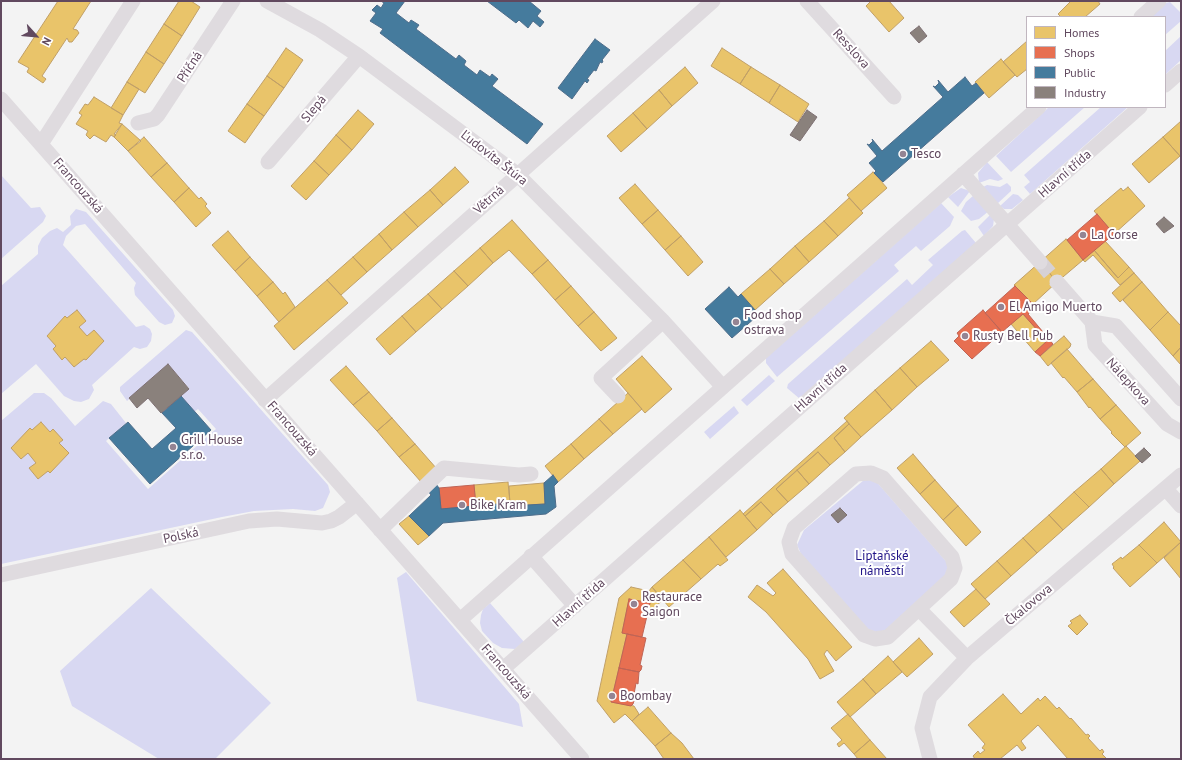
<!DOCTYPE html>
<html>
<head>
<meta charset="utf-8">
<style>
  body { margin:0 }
  #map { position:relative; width:1182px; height:760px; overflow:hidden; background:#f3f3f3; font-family:"PT Sans",sans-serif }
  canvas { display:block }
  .frame { position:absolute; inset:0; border:2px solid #61495f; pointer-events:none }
  .legend { position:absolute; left:1026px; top:16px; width:140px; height:92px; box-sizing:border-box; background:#fff; border:1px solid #c0b6bf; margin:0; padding:5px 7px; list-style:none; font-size:12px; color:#61495f }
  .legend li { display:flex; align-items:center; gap:8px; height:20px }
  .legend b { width:20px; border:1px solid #c0b6bf }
  .north { position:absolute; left:16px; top:16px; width:40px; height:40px; -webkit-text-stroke:3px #fff; paint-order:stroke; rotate:117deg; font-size:11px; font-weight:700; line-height:16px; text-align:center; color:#61495f }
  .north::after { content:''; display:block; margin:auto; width:14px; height:18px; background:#61495f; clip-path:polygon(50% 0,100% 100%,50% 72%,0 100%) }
</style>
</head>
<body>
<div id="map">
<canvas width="1182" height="760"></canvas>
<div class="frame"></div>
<ul class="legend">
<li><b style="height:11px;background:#e9c46a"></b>Homes</li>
<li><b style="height:11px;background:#e76f51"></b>Shops</li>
<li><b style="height:11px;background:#457b9d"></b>Public</li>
<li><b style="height:11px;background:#8a817c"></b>Industry</li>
</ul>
<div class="north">N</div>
</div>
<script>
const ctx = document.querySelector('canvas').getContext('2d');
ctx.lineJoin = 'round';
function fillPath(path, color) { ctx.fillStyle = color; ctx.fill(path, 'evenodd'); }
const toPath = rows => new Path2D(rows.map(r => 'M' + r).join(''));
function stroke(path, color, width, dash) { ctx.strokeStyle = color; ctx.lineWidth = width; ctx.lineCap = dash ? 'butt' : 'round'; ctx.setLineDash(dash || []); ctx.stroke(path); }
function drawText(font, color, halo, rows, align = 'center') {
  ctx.font = font + ' "PT Sans",sans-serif'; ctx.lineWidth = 4; ctx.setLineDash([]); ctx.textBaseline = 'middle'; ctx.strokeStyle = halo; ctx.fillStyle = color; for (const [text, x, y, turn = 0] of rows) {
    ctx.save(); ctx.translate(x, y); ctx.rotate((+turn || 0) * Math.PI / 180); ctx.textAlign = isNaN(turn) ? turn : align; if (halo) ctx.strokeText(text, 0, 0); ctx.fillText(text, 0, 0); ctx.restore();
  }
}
const green = toPath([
  [1170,2,1181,13,1181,21,1165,35,1165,17,1151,17,1166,3],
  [1181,36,1181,60,1165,75,1165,51],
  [1049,107,1085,107,1011,172,996,156],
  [1101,107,1128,107,1030,194,1024,187,1030,182,1024,175],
  [987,162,1003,179,998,181,990,179,979,183,978,173],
  [1,175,31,208,40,207,46,216,43,222,1,259],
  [1007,183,1011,187,1011,191,997,204,983,187,987,185,1000,187],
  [961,188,970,191,958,207,948,197],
  [1013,194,1018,195,1023,200,1012,209,1004,209,1000,206],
  [974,195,989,211,979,219,971,221,961,211,966,202],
  [941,203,954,217,950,226,921,251,916,246,894,265,899,271,777,377,766,363,766,358],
  [76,209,86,212,173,310,175,316,172,323,165,325,159,322,135,295,134,288,136,283,85,224,76,226,66,236,63,245,136,327,144,325,150,329,152,334,151,341,147,347,140,349,134,347,92,385,94,390,89,399,81,402,74,401,64,396,36,364,1,394,1,286,38,254,38,246,42,238,50,231,57,228,63,232,71,225,70,216],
  [991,214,994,219,993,226,984,236,978,227],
  [965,230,976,243,800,399,787,388,788,384,907,279,912,285,933,265,928,260,962,231],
  [186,330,192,332,328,485,330,492,323,508,315,511,293,509,254,511,222,517,1,564,1,421,34,393,44,393,51,398,75,426,103,401,111,404,126,423,106,441,148,489,216,429,198,409,194,412,181,396,189,388,168,364,127,401,120,391,120,387],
  [769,375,775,381,747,406,741,400],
  [734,406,739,413,710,439,704,432],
  [864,480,875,480,952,568,890,630,869,633,802,556,797,545,804,530],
  [406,572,519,704,523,727,417,701,397,578],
  [151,588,271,703,215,759,159,759,72,706,60,671],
  [490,603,524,642,515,649,502,648,493,643,482,631,480,623,481,615,483,609]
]);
const homes = toPath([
  [58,1,91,1,73,29,77,30,79,33,72,42,69,42,67,38,42,76,46,79,43,83,27,72,29,68,18,62,58,1],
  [179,1,191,1,200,7,182,36,164,24,179,1],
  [871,1,889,1,904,18,889,32,866,6,871,1],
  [1071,1,1098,1,1100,4,1085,17,1061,17,1058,14,1071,1],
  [164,24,182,36,164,64,146,52,164,24],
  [1027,41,1027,69,1017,77,1003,62,1027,41],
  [286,48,303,60,284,88,267,76,286,48],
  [722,48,751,67,740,84,711,66,722,48],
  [146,52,164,64,145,93,127,82,146,52],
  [1001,59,1015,75,989,98,975,82,1001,59],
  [685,67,698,83,672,106,659,90,685,67],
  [751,67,780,85,769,103,740,84,751,67],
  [267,76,284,88,264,116,247,104,267,76],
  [127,82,139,89,123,115,111,108,127,82],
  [780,85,809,104,798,122,769,103,780,85],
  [659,90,672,106,647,129,633,113,659,90],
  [94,97,123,115,119,123,122,124,114,134,116,135,114,137,111,135,106,142,94,135,90,139,86,135,88,131,76,124,82,115,79,113,85,104,88,105,94,97],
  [247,104,264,116,245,143,228,131,247,104],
  [358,110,374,124,352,150,336,135,358,110],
  [633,113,647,129,621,152,607,136,633,113],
  [1181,121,1181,155,1180,156,1163,137,1181,121],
  [122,124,141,141,128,151,114,137,122,124],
  [336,135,352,150,329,175,314,161,336,135],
  [144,137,167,163,151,177,128,151,144,137],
  [1163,137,1180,156,1149,183,1132,164,1163,137],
  [314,161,329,175,306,200,291,186,314,161],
  [167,163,189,188,174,202,151,177,167,163],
  [455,167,469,182,443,205,430,190,455,167],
  [873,172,887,188,861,211,847,195,873,172],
  [635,184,658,210,642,224,619,198,635,184],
  [1128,187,1145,206,1114,234,1094,211,1121,188,1123,191,1128,187],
  [189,188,199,199,201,197,207,204,205,206,211,213,196,227,174,202,189,188],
  [430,190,443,205,418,227,404,212,430,190],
  [849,198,863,213,838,236,824,221,849,198],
  [658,210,681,236,665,250,642,224,658,210],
  [404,212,418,227,392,250,379,234,404,212],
  [512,220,548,260,532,274,509,250,493,263,480,248,512,220],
  [824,221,838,236,809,262,795,246,824,221],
  [228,231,250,257,235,271,212,245,228,231],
  [379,234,392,250,367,272,353,257,379,234],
  [681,236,703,262,688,276,665,250,681,236],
  [1066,239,1083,260,1057,282,1040,262,1066,239],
  [1105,241,1129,267,1118,278,1094,250,1105,241],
  [795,246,809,262,784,284,770,269,795,246],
  [480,248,493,263,468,286,454,271,480,248],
  [1094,250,1118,278,1129,267,1134,273,1120,285,1093,255,1085,262,1083,260,1094,250],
  [250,257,273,282,257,296,235,271,250,257],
  [353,257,367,272,341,295,327,280,353,257],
  [548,260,571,286,555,300,532,274,548,260],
  [1040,262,1057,282,1033,304,1014,285,1040,262],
  [770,269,784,284,755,310,741,294,770,269],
  [454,271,468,286,442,309,428,294,454,271],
  [1134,273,1142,282,1120,302,1112,293,1134,273],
  [327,280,348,303,294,350,274,326,327,280],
  [273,282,283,294,285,292,295,307,279,322,257,296,273,282],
  [1142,282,1168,312,1150,330,1123,300,1142,282],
  [571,286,594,312,578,326,555,300,571,286],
  [428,294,442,309,416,332,402,316,428,294],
  [77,310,86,321,79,327,87,336,94,330,104,341,86,360,84,359,74,367,65,357,62,360,53,349,56,346,47,336,65,316,67,318,77,310],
  [594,312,617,338,601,351,578,326,594,312],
  [1168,312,1181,326,1181,347,1173,356,1150,330,1168,312],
  [1023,314,1047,341,1035,352,1011,324,1023,314],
  [402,316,416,332,390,355,376,339,402,316],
  [1064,336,1071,344,1070,347,1048,366,1040,356,1064,336],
  [931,341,949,360,917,387,900,368,931,341],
  [1181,347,1181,365,1173,356,1181,347],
  [1067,349,1093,379,1077,392,1064,377,1063,378,1051,363,1067,349],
  [642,356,672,389,645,413,616,379,642,356],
  [346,366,369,392,353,405,330,380,346,366],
  [900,368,917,387,892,410,875,390,900,368],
  [1093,379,1116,405,1100,419,1090,407,1089,408,1077,392,1093,379],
  [875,390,892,410,861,437,844,418,875,390],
  [369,392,392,418,377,431,353,405,369,392],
  [628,393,642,409,613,434,599,419,628,393],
  [1116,405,1141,433,1125,447,1111,433,1112,432,1100,419,1116,405],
  [392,418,415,444,399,457,377,431,392,418],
  [599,419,613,434,584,459,571,444,599,419],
  [847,421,849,424,834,438,845,452,830,465,818,452,776,489,788,502,773,515,761,502,745,516,743,514,847,421],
  [41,422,50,432,53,429,63,440,59,443,69,453,50,473,48,471,38,479,29,468,36,463,28,453,21,459,11,448,30,428,32,430,41,422],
  [849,424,861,437,845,452,834,438,849,424],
  [415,444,437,469,422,483,399,457,415,444],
  [571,444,584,459,558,482,545,466,571,444],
  [1126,446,1140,461,1114,484,1101,469,1126,446],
  [818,452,830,465,809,484,797,470,818,452],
  [913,454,935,480,920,494,897,468,913,454],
  [1101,469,1114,484,1089,507,1074,492,1101,469],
  [797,470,809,484,788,502,776,489,797,470],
  [935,480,958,506,943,520,920,494,935,480],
  [508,482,510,503,476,506,474,485,508,482],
  [544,483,545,504,510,506,509,486,544,483],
  [1074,492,1089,507,1063,530,1049,515,1074,492],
  [761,502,773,515,757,530,745,516,761,502],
  [958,506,981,532,966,546,943,520,958,506],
  [740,510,757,530,726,557,709,537,740,510],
  [1049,515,1063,530,1037,553,1023,538,1049,515],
  [409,516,429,536,418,545,399,524,409,516],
  [1164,522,1181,542,1157,563,1139,545,1164,522],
  [709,537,728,560,720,566,718,564,701,579,683,560,709,537],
  [1023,538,1037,553,1011,576,997,561,1023,538],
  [1181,542,1181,579,1164,558,1181,542],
  [1139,545,1157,563,1130,587,1113,568,1114,567,1112,564,1121,557,1122,559,1139,545],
  [683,560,701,579,669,607,652,587,683,560],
  [997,561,1011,576,985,599,971,584,997,561],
  [783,569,852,647,836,661,827,650,824,654,834,671,820,679,808,659,766,612,748,597,757,585,773,596,776,593,767,583,783,569],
  [631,587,649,591,652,587,663,600,651,610,648,610,650,603,629,599,622,633,627,634,611,702,634,706,639,714,632,721,625,714,614,723,597,701,619,598,631,587],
  [976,589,990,604,964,627,950,612,976,589],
  [1080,615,1088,624,1077,635,1068,626,1072,623,1070,621,1080,615],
  [919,638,933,654,907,677,893,662,919,638],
  [888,656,902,672,876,694,863,679,888,656],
  [863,679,876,694,850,717,837,702,863,679],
  [1003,694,1021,714,1038,698,1040,701,1045,696,1057,709,1059,707,1070,719,1071,718,1086,735,1088,734,1090,736,1088,738,1100,751,1102,749,1104,752,1102,754,1107,759,1068,759,1038,725,1021,741,1026,748,1022,751,1017,745,1000,759,975,759,973,756,978,751,980,754,985,750,982,748,985,744,968,725,1003,694],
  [648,707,671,733,655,746,632,721,648,707],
  [848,714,870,740,854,754,844,743,839,747,837,744,842,740,831,728,848,714],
  [671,733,682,743,694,759,664,759,655,746,671,733],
  [870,740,887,759,858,759,854,754,870,740]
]);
const shops = toPath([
  [1097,214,1114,234,1083,260,1067,240,1097,214],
  [1015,286,1036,307,1028,314,1053,344,1040,356,1035,352,1047,341,1023,314,1002,332,985,313,1015,286],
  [983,310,1002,332,972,359,954,341,959,336,957,333,983,310],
  [474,485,476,506,441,509,439,488,474,485],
  [629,599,650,603,642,637,622,633,629,599],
  [627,634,646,638,640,665,642,666,641,670,639,672,619,668,627,634],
  [619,668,639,672,638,684,636,683,633,700,634,701,633,704,631,706,611,702,619,668]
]);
const public = toPath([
  [381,1,405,1,396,13,409,23,411,20,419,25,416,29,456,59,459,55,466,61,464,65,477,75,480,70,490,77,492,74,498,79,492,86,543,124,527,144,380,33,383,29,370,21,376,13,372,10,377,5,381,8,384,3,381,1],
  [487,1,529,1,541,11,537,16,544,22,540,27,533,21,528,28,519,20,516,23,487,1],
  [595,39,610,50,602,60,603,61,602,63,600,62,596,71,594,70,587,79,589,80,587,83,585,81,572,99,558,88,595,39],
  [965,77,972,86,976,83,984,93,883,182,874,173,876,171,869,163,877,156,867,144,869,145,873,141,872,139,882,151,943,97,933,86,935,87,939,83,938,80,948,92,965,77],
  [729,287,738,297,741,294,755,310,752,313,756,317,732,338,705,309,729,287],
  [181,396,211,430,150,484,109,438,128,422,152,449,176,428,162,413,181,396],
  [553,475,558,482,554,486,556,507,546,514,443,523,429,536,409,516,431,495,422,483,436,484,439,488,441,509,510,503,510,506,545,504,544,483,553,475]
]);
const industry = toPath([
  [919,26,927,36,919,43,910,33,919,26],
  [807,110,817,117,800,141,790,135,807,110],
  [1164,217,1174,226,1164,233,1156,224,1164,217],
  [168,364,189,389,161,413,148,398,137,408,129,398,168,364],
  [1144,448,1151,455,1142,463,1135,456,1144,448],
  [840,508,847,515,838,523,831,515,840,508]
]);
const minorTunnel = toPath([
  [1040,262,1057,282]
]);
const minor = toPath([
  [267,1,320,30,359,56,517,174,663,321,723,387],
  [807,1,894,97],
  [1141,17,1159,1],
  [1165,85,1181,71],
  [1,99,582,759],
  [138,123,154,119,158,115,233,1],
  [41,144,133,1],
  [268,162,359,56],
  [963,174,1040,262],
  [1057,282,1092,322,1116,326,1181,399],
  [1092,322,1095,345,1167,424,1181,432],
  [618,396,601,378,663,321],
  [265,400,713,1],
  [871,473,883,478,952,557,955,568,951,579,888,637,875,639,864,635,792,554,789,542,794,528,856,474,871,473],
  [1166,489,1181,506],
  [380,530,444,468,519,475,531,474],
  [531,556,575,606],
  [1,575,249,521,277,519,322,523,331,521,339,517,357,503],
  [919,609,967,658],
  [460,620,1039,107],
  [503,669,1140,107],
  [930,759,922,728,930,697,967,658,1181,475]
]);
const markers = [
  [903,154,4,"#948493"],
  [1083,235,4,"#948493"],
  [1001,307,4,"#948493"],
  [736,322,4,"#948493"],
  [965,336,4,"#948493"],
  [173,447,4,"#948493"],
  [462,505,4,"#948493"],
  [634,604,4,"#948493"],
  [612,696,4,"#948493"]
];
const streetNames = [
  ["Resslova",851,49,48],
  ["Příčná",190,67,-57],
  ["Slepá",314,109,-50],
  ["Ľudovíta Štúra",494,158,38],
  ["Hlavní třída",1065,174,-41],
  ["Francouzská",78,186,49],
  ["Větrná",489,200,-42],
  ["Nálepkova",1128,382,48],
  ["Hlavní třída",821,388,-42],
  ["Francouzská",292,429,49],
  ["Polská",181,536,-12],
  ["Hlavní třída",579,603,-42],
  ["Čkalovova",1029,605,-40],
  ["Francouzská",506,672,49]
];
const poiNames = [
  ["Tesco",911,154],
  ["La Corse",1091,235],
  ["El Amigo Muerto",1009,307],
  ["Food shop",744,315],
  ["ostrava",744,330],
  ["Rusty Bell Pub",973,336],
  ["Grill House",181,440],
  ["s.r.o.",181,455],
  ["Bike Kram",470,505],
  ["Restaurace",642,597],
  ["Saigon",642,612],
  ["Boombay",620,696]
];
const parkNames = [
  ["Liptaňské",882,556],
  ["náměstí",882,571]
];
fillPath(green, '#d8d8f2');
fillPath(homes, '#e9c46a');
stroke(homes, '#c09f67', 1);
fillPath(shops, '#e76f51');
stroke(shops, '#bf6455', 1);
fillPath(public, '#457b9d');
stroke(public, '#4d6c8a', 1);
fillPath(industry, '#8a817c');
stroke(industry, '#7e7073', 1);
stroke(minorTunnel, '#d6d1d5', 15, [15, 8]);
stroke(minor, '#dfdbdf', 15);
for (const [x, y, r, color] of markers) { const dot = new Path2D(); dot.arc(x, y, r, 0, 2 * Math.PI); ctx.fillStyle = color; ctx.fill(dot); stroke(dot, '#fff', 1.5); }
drawText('13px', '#61495f', '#fff', streetNames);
drawText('13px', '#61495f', '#fff', poiNames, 'left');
drawText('13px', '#211488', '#fff', parkNames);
</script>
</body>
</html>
